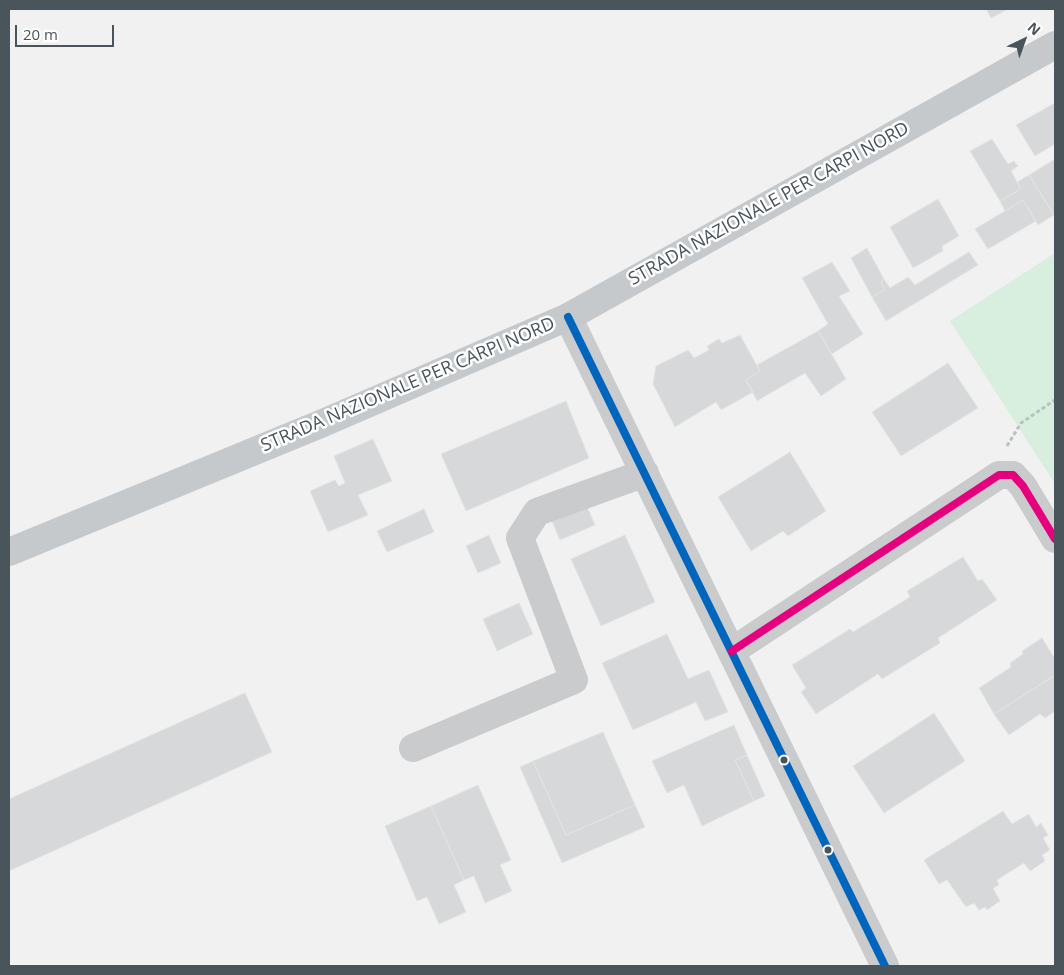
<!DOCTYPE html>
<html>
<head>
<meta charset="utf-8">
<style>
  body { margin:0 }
  #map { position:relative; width:1064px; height:975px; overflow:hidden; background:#f1f1f1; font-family:"Open Sans",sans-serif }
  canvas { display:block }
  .frame { position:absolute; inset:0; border:10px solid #49545b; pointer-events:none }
  .north { position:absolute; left:999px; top:15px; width:50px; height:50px; -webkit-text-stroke:4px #fff; paint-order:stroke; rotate:42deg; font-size:14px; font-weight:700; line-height:20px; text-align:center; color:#49545b }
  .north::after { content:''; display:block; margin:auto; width:18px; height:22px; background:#49545b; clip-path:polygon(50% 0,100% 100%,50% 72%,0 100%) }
  .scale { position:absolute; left:15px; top:25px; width:99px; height:22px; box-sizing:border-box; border:2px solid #49545b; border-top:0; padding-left:6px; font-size:15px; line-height:18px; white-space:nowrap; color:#49545b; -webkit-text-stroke:4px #fff; paint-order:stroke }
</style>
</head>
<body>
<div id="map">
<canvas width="1064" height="975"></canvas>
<div class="frame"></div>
<div class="north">N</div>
<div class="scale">20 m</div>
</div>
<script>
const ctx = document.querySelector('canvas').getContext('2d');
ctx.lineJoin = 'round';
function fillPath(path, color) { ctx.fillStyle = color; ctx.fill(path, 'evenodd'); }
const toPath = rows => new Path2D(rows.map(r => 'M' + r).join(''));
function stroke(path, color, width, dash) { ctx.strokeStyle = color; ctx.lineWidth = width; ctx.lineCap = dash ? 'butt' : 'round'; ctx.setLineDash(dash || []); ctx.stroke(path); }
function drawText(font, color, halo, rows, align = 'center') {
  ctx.font = font + ' "Open Sans",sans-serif'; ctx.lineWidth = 5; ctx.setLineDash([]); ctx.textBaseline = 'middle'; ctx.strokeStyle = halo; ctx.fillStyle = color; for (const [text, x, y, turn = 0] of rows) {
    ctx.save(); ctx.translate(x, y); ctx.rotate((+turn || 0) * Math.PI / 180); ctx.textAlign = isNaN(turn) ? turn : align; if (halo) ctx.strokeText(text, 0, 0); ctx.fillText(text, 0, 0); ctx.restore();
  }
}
const green = toPath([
  [1055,253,1055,484,950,321]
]);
const building = toPath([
  [986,9,1008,9,991,18,986,9],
  [1055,103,1055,144,1035,156,1016,125,1055,103],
  [992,139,1008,164,1014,161,1018,166,1011,171,1021,189,1000,201,970,151,992,139],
  [1055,159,1055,214,1054,215,1029,175,1055,159],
  [1029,175,1054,215,1038,225,1023,200,1005,211,1000,201,1021,189,1017,182,1029,175],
  [938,199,959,236,942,246,943,251,913,268,890,227,938,199],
  [1023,200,1036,221,988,249,975,229,1023,200],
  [867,248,884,279,881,281,884,290,872,297,851,258,867,248],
  [969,252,978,265,886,321,872,297,884,290,881,281,884,279,890,288,908,277,915,285,969,252],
  [832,262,850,291,839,296,863,334,832,354,818,331,828,324,802,278,832,262],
  [818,331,846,379,821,396,805,373,757,401,746,380,760,371,757,365,818,331],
  [740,335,760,371,746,380,753,392,721,410,716,402,675,427,653,384,656,366,688,350,694,358,709,350,707,346,719,339,722,343,740,335],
  [948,363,978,408,901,456,872,412,948,363],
  [566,401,589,458,466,511,441,454,566,401],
  [373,439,392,481,358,495,368,515,328,532,310,491,335,480,339,486,345,483,334,456,373,439],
  [790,452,826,511,788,536,783,531,751,551,718,497,790,452],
  [585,502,595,525,560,540,550,517,585,502],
  [424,509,434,532,387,552,377,531,424,509],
  [489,535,501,563,478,573,466,546,489,535],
  [625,535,655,602,601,626,571,559,625,535],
  [963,557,978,581,982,579,997,600,938,638,940,643,882,679,878,674,816,714,801,692,806,688,792,665,850,629,853,632,910,597,907,591,963,557],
  [519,603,533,634,497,651,483,619,519,603],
  [667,634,688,679,709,670,728,712,705,721,696,702,633,730,602,663,667,634],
  [1042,638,1055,659,1055,675,994,714,979,688,1011,667,1010,663,1023,654,1022,651,1042,638],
  [1055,675,1055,711,1045,718,1040,714,1009,735,994,714,1055,675],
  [245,693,272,752,9,871,9,799,245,693],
  [934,713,965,761,884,813,853,766,934,713],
  [734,725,747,755,735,760,754,801,702,826,684,785,667,793,652,761,734,725],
  [603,732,635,805,566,835,533,761,603,732],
  [747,755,765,796,754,801,735,760,747,755],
  [533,761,566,835,635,805,645,827,562,863,520,767,533,761],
  [478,785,511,860,500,865,512,891,485,903,474,876,464,880,431,806,478,785],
  [431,806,464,880,454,885,466,912,439,924,427,897,417,901,385,826,431,806],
  [1003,811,1012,824,1029,814,1036,827,1041,823,1048,835,1043,838,1050,850,1042,855,1045,861,1030,871,1024,863,997,880,999,885,993,888,1000,901,987,910,985,907,979,910,974,903,966,907,947,880,939,884,924,860,1003,811]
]);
const path = toPath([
  [1007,446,1021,423,1055,400]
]);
const minor = toPath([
  [568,317,885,966],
  [732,651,999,475,1013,475,1023,486,1055,539],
  [413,748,574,680,520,538,537,512,645,473]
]);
const major = toPath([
  [9,552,323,423,568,317,1055,45]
]);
const bus1 = toPath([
  [568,317,885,966]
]);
const bus2 = toPath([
  [732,651,999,475,1013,475,1023,486,1055,539]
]);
const markers = [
  [784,760,4.5,"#49545b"],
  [828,850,4.5,"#49545b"]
];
const streetNames = [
  ["STRADA NAZIONALE PER CARPI NORD",769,204,-29],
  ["STRADA NAZIONALE PER CARPI NORD",408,385,-23]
];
fillPath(green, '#d8eede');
fillPath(building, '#d7d8d9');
stroke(building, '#e2e3e3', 1);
stroke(path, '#b9c2bf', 3, [4, 2.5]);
stroke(minor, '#c9cbcc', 28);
stroke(major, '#c6c9cc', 28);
stroke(bus1, '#0065bd', 8);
stroke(bus2, '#e5007d', 8);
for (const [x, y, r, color] of markers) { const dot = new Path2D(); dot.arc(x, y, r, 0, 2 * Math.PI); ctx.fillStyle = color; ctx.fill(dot); stroke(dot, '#fff', 2); }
drawText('18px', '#49545b', '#fff', streetNames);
</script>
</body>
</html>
